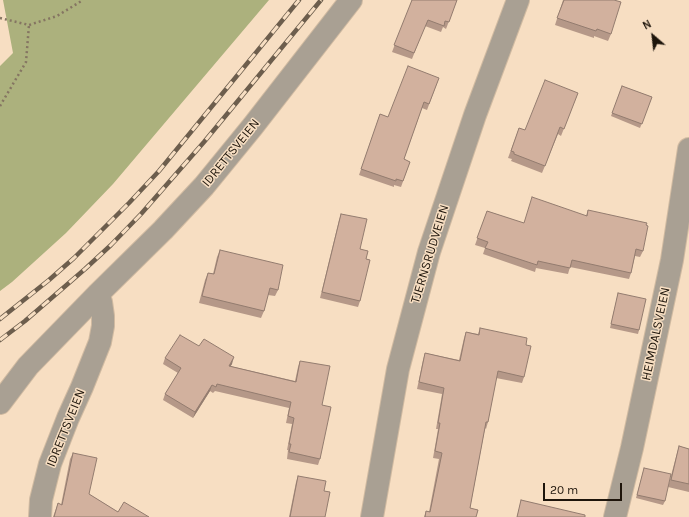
<!DOCTYPE html>
<html>
<head>
<meta charset="utf-8">
<style>
  body { margin:0 }
  #map { position:relative; width:689px; height:517px; overflow:hidden; background:#f7dec2; font-family:Karla,sans-serif }
  canvas { display:block }
  .north { position:absolute; left:633px; top:16px; width:40px; height:40px; -webkit-text-stroke:3px #f7dec2; paint-order:stroke; rotate:332deg; font-size:11px; font-weight:700; line-height:16px; text-align:center; color:#1e150b }
  .north::after { content:''; display:block; margin:auto; width:14px; height:18px; background:#1e150b; clip-path:polygon(50% 0,100% 100%,50% 72%,0 100%) }
  .scale { position:absolute; left:543px; top:483px; width:79px; height:18px; box-sizing:border-box; border:2px solid #1e150b; border-top:0; padding-left:5px; font-size:12px; line-height:14px; white-space:nowrap; color:#1e150b; -webkit-text-stroke:3px #f7dec2; paint-order:stroke }
</style>
</head>
<body>
<div id="map">
<canvas width="689" height="517"></canvas>
<div class="north">N</div>
<div class="scale">20 m</div>
</div>
<script>
const ctx = document.querySelector('canvas').getContext('2d');
ctx.lineJoin = 'round';
function fillPath(path, color) { ctx.fillStyle = color; ctx.fill(path, 'evenodd'); }
const toPath = rows => new Path2D(rows.map(r => 'M' + r).join(''));
function stroke(path, color, width, dash) { ctx.strokeStyle = color; ctx.lineWidth = width; ctx.lineCap = dash ? 'butt' : 'round'; ctx.setLineDash(dash || []); ctx.stroke(path); }
function drawText(font, color, halo, rows, align = 'center') {
  ctx.font = font + ' Karla,sans-serif'; ctx.lineWidth = 3; ctx.setLineDash([]); ctx.textBaseline = 'middle'; ctx.strokeStyle = halo; ctx.fillStyle = color; for (const [text, x, y, turn = 0] of rows) {
    ctx.save(); ctx.translate(x, y); ctx.rotate((+turn || 0) * Math.PI / 180); ctx.textAlign = isNaN(turn) ? turn : align; if (halo) ctx.strokeText(text, 0, 0); ctx.fillText(text, 0, 0); ctx.restore();
  }
}
const forest = toPath([
  [3,0,269,0,113,184,66,233,12,282,0,291,0,66,13,53]
]);
const path = toPath([
  [0,18,29,25,57,16,83,0],
  [0,106,26,62,29,25]
]);
const street = toPath([
  [0,403,28,366,98,294,163,230,204,186,253,126,351,0],
  [40,517,41,500,50,464,68,418,82,387,100,342,103,326,103,316,101,302,98,294],
  [372,517,398,369,429,252,475,115,518,0],
  [615,517,632,448,672,260,689,149]
]);
const rail = toPath([
  [0,319,49,280,74,258,129,203,159,171,299,0],
  [0,340,25,321,85,269,111,245,141,214,204,142,321,0]
]);
const wall = toPath([
  [412,0,457,0,446,29,443,27,441,32,425,26,412,59,392,52],
  [563,0,611,34,608,41,594,36,594,38,555,25],
  [439,78,427,110,422,108,404,159,410,162,401,187,394,185,394,187,359,175,380,114,388,117],
  [622,86,652,97,640,128,611,116],
  [578,93,561,136,558,134,542,173,511,161,512,159,508,158,519,128,525,130],
  [588,210,643,251,640,257,635,256,631,273,629,279,570,267,568,274,536,268,535,272,483,254,485,248,475,245,487,211,523,223,586,216],
  [341,214,366,259,360,301,358,307,320,298,339,220],
  [220,250,278,290,275,296,268,295,264,311,261,318,199,303,205,280,208,273,213,274,217,257],
  [618,293,639,330,638,334,610,328],
  [480,328,526,345,524,377,522,383,496,378,488,422,486,429,485,428,470,508,476,517,424,517,426,511,429,512,439,459,433,458,438,429,436,429,442,394,417,389,423,360,425,353,459,360,464,338,466,332,478,334],
  [165,358,232,364,230,366,295,381,298,367,300,361,322,405,320,459,318,465,287,459,288,450,287,450,292,424,286,423,289,408,215,391,213,393,210,391,193,418,163,400,165,394,178,373,163,364],
  [679,446,689,449,689,492,668,487,677,453],
  [73,453,89,494,118,512,149,517,53,517,58,503,61,505,70,459],
  [644,468,665,501,663,505,636,498],
  [298,476,324,491,325,517,289,517,296,482],
  [521,500,585,517,517,517]
]);
const shadedWall = toPath([
  [234,357,232,364,227,372,229,366],
  [212,385,210,391,193,418,195,412]
]);
const building = toPath([
  [412,0,457,0,449,22,445,21,444,26,428,20,414,53,394,45,412,0],
  [564,0,614,0,621,2,611,34,597,29,596,31,557,18,564,0],
  [408,66,439,78,429,104,424,102,404,159,410,162,403,181,396,179,396,181,361,169,380,114,388,117,408,66],
  [545,80,578,93,564,129,560,127,545,166,514,154,514,152,511,151,519,128,525,130,545,80],
  [622,86,652,97,642,124,612,113,622,86],
  [532,197,587,216,588,210,647,223,646,225,648,226,643,251,636,249,631,273,572,260,570,268,538,261,537,265,485,248,488,242,477,238,487,211,524,223,532,197],
  [341,214,367,219,360,249,368,251,366,259,370,260,360,301,322,292,341,214],
  [220,250,283,265,278,290,270,288,264,311,202,296,208,273,214,274,220,250],
  [618,293,646,299,639,330,611,324,618,293],
  [480,328,527,338,526,345,531,346,524,377,498,371,488,422,486,422,470,508,478,510,476,517,425,517,426,511,430,512,442,453,435,451,440,423,438,423,444,388,419,382,425,353,460,361,466,332,479,335,480,328],
  [180,335,199,346,204,339,234,357,229,366,296,382,300,361,330,366,322,405,331,407,320,459,289,452,291,444,289,444,294,418,288,416,291,402,217,384,216,387,212,385,195,412,165,394,181,368,165,358,180,335],
  [679,446,689,449,689,484,671,480,679,446],
  [73,453,97,458,89,494,118,512,124,502,149,517,54,517,58,503,62,505,73,453],
  [644,468,671,474,665,501,637,495,644,468],
  [298,476,326,481,324,491,330,492,325,517,290,517,298,476],
  [521,500,585,515,585,517,517,517,521,500]
]);
const streetNames = [
  ["IDRETTSVEIEN",231,153,-51],
  ["TJERNSRUDVEIEN",430,254,-73],
  ["HEIMDALSVEIEN",656,334,-78],
  ["IDRETTSVEIEN",66,428,-68]
];
fillPath(forest, '#acb17d');
stroke(street, '#d0baa1', 24);
stroke(path, '#857562', 2.5, [2, 3]);
stroke(street, '#a9a093', 22);
stroke(rail, '#6d5e4d', 4.5);
stroke(rail, '#f7dec2', 3, [9]);
fillPath(wall, '#b59888');
fillPath(shadedWall, '#937c6f');
fillPath(building, '#d2b19e');
stroke(building, '#937c6f', 1);
drawText('13px', '#1e150b', '#f7dec2', streetNames);
</script>
</body>
</html>
